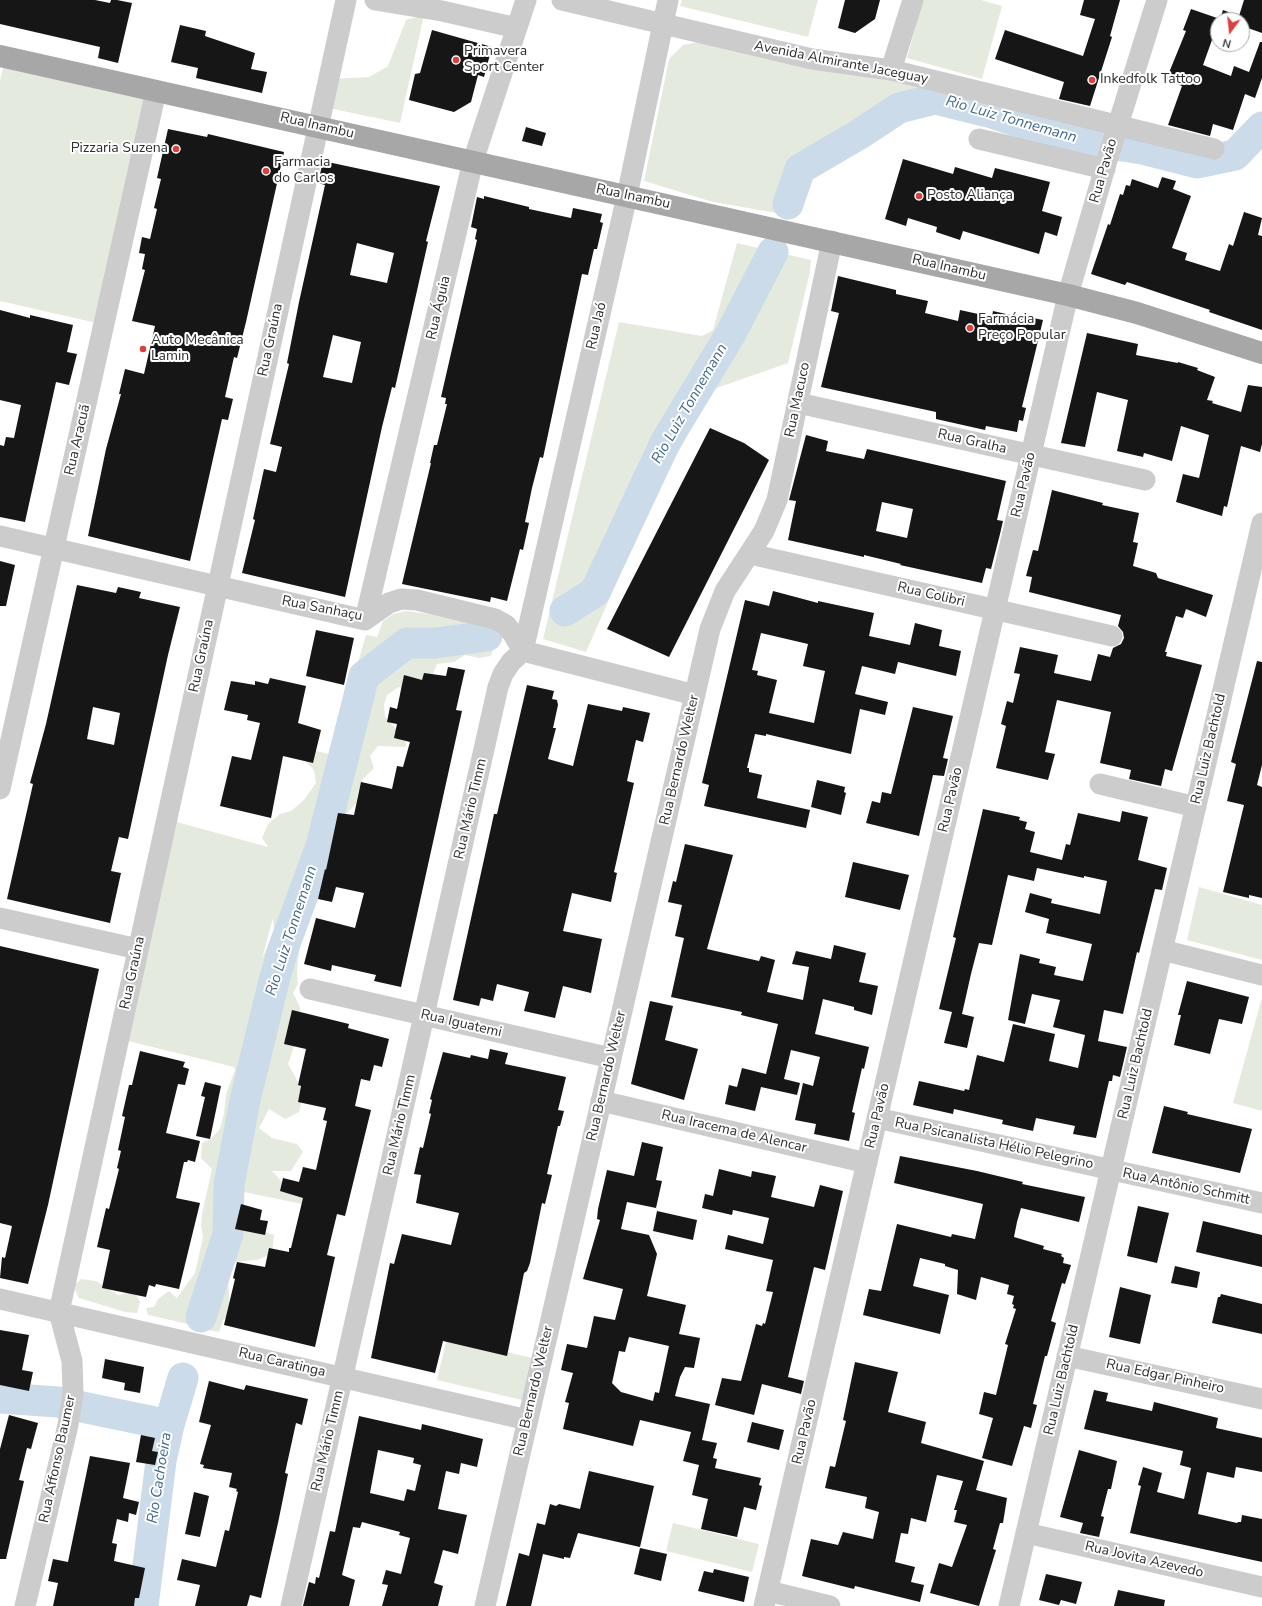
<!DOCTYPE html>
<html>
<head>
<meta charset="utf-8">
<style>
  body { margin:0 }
  #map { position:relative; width:1262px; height:1606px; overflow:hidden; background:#fff; font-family:"Nunito Sans",sans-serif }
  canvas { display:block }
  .north { position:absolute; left:1210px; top:12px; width:40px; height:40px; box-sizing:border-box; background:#fff; border:1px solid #acacac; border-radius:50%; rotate:195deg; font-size:11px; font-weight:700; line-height:16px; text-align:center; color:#2f2f2f }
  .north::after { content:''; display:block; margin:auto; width:14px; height:18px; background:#d9403e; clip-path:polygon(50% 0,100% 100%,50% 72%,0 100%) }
</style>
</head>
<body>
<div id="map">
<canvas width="1262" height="1606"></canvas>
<div class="north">N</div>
</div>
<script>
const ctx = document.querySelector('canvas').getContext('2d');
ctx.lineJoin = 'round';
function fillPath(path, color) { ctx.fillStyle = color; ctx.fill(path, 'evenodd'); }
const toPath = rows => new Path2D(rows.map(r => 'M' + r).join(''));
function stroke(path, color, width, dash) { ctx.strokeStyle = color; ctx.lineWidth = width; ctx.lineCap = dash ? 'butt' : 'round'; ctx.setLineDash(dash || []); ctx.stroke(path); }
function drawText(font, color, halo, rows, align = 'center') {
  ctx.font = font + ' "Nunito Sans",sans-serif'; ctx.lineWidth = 4; ctx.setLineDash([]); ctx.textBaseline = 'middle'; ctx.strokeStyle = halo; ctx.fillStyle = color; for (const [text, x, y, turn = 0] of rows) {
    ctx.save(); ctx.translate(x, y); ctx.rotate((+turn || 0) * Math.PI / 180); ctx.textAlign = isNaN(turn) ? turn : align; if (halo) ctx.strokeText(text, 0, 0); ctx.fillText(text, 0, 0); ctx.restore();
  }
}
const green = toPath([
  [682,0,818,0,808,37,680,6],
  [923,0,981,0,1002,6,982,79,907,58],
  [424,15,400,123,324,107,330,79,369,77,388,66,406,20],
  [698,42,872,75,1078,124,1093,131,1099,139,1095,149,980,119,941,105,914,107,875,131,863,144,859,151,834,166,821,169,807,185,793,210,777,213,713,202,644,181,669,59,683,45],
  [4,64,153,98,101,324,0,301,0,81],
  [737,243,811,260,810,272,788,363,711,390,651,504,586,652,543,639,619,322,702,336,713,330],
  [406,611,454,617,490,625,495,631,470,631,447,639,420,633,395,642,381,658,364,669,354,682,354,718,360,706,361,694,365,681,393,661,399,652,415,648,457,647,476,641,495,639,494,646,491,656,479,658,465,655,454,662,437,664,429,684,419,692,399,687,387,695,384,705,385,717,405,738,406,747,378,746,370,756,374,768,363,779,358,792,356,804,342,818,320,896,308,904,302,926,297,970,298,984,293,993,299,1005,303,1021,288,1064,296,1078,302,1093,301,1104,299,1112,285,1119,269,1109,259,1128,272,1138,297,1144,303,1152,291,1171,272,1171,285,1185,310,1188,302,1204,244,1192,241,1209,253,1228,274,1235,272,1254,257,1260,234,1262,228,1277,230,1314,223,1320,219,1332,203,1329,218,1264,231,1236,230,1219,214,1260,205,1290,192,1325,148,1315,146,1308,154,1307,158,1299,169,1291,177,1298,195,1273,203,1237,201,1226,202,1214,212,1169,201,1158,202,1143,211,1139,220,1129,224,1113,226,1094,235,1070,234,1067,128,1041,173,821,268,847,262,838,268,824,280,814,291,811,304,800,316,783,314,770,300,756,308,749,329,754,338,732,345,687,350,682,356,669,366,635,377,637,383,621,393,614],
  [353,721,348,750,325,839,315,863,326,804,335,776,341,744],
  [273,918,274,931,262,959],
  [291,930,241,1130,236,1165,229,1196,226,1184,230,1155,245,1082,275,961],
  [1199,887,1262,905,1262,960,1187,940],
  [1262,997,1262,1111,1233,1103],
  [81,1279,96,1281,118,1295,135,1292,140,1302,137,1313,125,1312,79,1298,73,1286],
  [447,1338,532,1358,522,1400,437,1380],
  [673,1523,759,1544,752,1572,666,1551]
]);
const river = toPath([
  [788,204,800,169,858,135,899,108,935,99,992,113,1063,137,1142,149,1197,163,1235,155,1262,127],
  [565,611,595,592,666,441,730,335,773,252],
  [201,1317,228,1234,229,1185,245,1100,274,981,283,949,321,846,364,676,407,643,436,643,487,636],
  [0,1398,58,1402,169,1425,161,1461,143,1606],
  [169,1425,183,1378]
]);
const building = toPath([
  [0,0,95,0,110,3,111,0,117,0,132,3,118,63,98,58,100,47,0,24],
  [845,0,880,0,875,19,855,33,838,28],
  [1084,0,1120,0,1110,36,1112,37,1090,106,1059,99,1064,82,995,59,1005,30,1083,56,1095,19,1080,15],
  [1244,0,1262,0,1262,33,1242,26,1242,20,1218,20,1218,43,1212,40,1203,65,1231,76,1234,66,1249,72,1260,42,1262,42,1262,78,1255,98,1245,94,1233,130,1213,124,1210,136,1168,125,1182,86,1166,80,1186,31,1183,30,1191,9,1220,19,1223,10,1239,16],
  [180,25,206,31,205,36,255,53,251,69,267,72,262,93,196,78,198,68,171,62],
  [432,30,492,47,484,77,478,75,471,102,454,112,409,100,415,74,420,73],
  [526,127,546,133,542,146,522,141],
  [168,129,207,137,208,134,284,152,246,322,237,358,234,357,225,397,233,399,228,420,222,419,190,561,88,536,106,449,121,394,119,394,125,369,144,374,155,326,132,321,145,270,142,269,145,254,139,253,142,237,150,239,157,209,154,208,161,179,157,178],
  [903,159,953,174,955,167,992,178,995,168,1050,182,1042,211,1062,217,1057,236,1045,232,1039,254,963,231,960,240,936,232,937,227,908,218,906,226,885,219],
  [323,161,440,186,426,241,428,242,395,388,392,387,382,427,345,597,242,573,255,520,253,519,264,469,276,472,282,447,270,444,289,364,287,363,299,302,325,185,318,183],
  [357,243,394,253,387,283,350,275],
  [333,335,361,342,352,383,323,377],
  [1162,177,1176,181,1173,189,1191,196,1172,248,1187,253,1185,260,1220,271,1229,244,1233,246,1244,212,1262,218,1258,235,1262,236,1262,330,1209,312,1210,310,1127,282,1125,285,1091,274,1108,224,1110,225,1120,194,1123,195,1126,185,1130,186,1132,179,1158,188],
  [484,196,529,207,529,209,571,218,573,208,602,214,600,222,603,223,597,249,594,249,588,275,582,274,543,458,540,457,532,488,525,522,529,523,523,550,520,549,507,601,491,597,490,602,402,584,431,463,430,463,434,445,437,445,447,404,445,404,446,398,441,397,477,240,475,239,477,229,471,227,477,197,484,199],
  [838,276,896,290,896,294,928,301,925,313,958,321,960,310,992,317,993,311,1019,317,1019,315,1043,320,1022,407,1026,408,1023,421,1019,420,1017,432,986,426,985,430,936,419,936,412,821,387,839,313,831,311],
  [0,310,30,318,30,315,73,325,67,352,77,354,69,385,56,382,25,522,0,517,0,445,4,446,6,437,14,438,21,405,0,400],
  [1087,333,1138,344,1136,355,1178,363,1178,362,1198,368,1197,370,1215,377,1207,400,1213,401,1212,403,1241,412,1248,385,1262,387,1262,444,1260,452,1241,446,1227,507,1224,506,1222,516,1176,502,1183,474,1199,478,1209,435,1181,426,1172,461,1144,453,1143,457,1117,451,1128,400,1097,392,1085,447,1061,443],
  [710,428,744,443,769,460,669,657,607,629],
  [806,435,828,441,826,451,864,459,867,449,1006,481,997,520,1003,521,1000,534,991,569,986,568,982,583,900,565,901,564,864,555,864,557,788,540,796,501,789,500],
  [882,502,913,509,907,538,876,531],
  [1052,490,1103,503,1102,505,1139,513,1133,542,1138,543,1133,566,1156,573,1158,578,1213,595,1206,617,1186,609,1183,618,1176,616,1165,652,1167,652,1166,656,1202,665,1172,771,1165,769,1161,786,1129,779,1131,770,1100,763,1111,712,1057,700,1045,752,1055,754,1048,780,996,768,1006,726,1001,724,1007,701,1013,703,1020,674,1014,673,1020,647,1058,655,1054,673,1091,681,1098,654,1110,657,1113,648,1121,644,1124,638,1123,632,1118,626,1121,615,1029,592,1032,577,1026,576,1033,550,1038,551],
  [0,561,15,565,6,606,0,606],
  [77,585,116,593,118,587,141,592,139,598,180,607,168,655,128,839,119,837,111,871,121,873,110,923,7,899,33,784,30,783,46,724],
  [93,707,120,713,114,745,87,739],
  [773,591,818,603,818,601,874,613,869,636,910,645,915,623,942,630,939,646,961,651,956,676,898,662,895,674,862,666,855,694,888,702,885,715,860,709,851,754,766,734,766,736,755,734,747,768,749,768,749,772,762,775,757,798,810,810,806,828,704,806,709,785,702,783,745,600,769,606],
  [761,633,808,644,803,666,825,671,814,723,769,713,777,680,757,675,758,671,752,670],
  [316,630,354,638,344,685,306,676],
  [1257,661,1262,662,1262,765,1257,785,1262,787,1262,898,1249,895,1249,898,1223,892,1244,805,1227,801,1236,764,1231,762],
  [448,667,465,670,456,710,462,711,401,987,374,981,376,975,332,965,331,971,304,964,316,918,355,928,364,893,336,887,332,902,318,899,325,869,326,870,338,813,354,815,361,782,392,789,397,766,403,767,410,742,394,738,397,724,387,722,390,707,397,709,404,675,422,680,424,673,446,676],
  [270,678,306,686,298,723,321,730,313,763,283,756,271,818,220,806,232,756,251,760,260,723,247,720,248,715,224,710,231,681,255,685,255,681,268,684],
  [527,685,554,691,552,699,557,700,558,705,553,728,556,728,548,759,573,766,588,704,622,711,623,707,650,713,643,742,636,740,627,781,634,783,614,872,617,873,611,902,572,893,563,931,602,939,591,993,563,986,555,1018,524,1011,529,992,497,984,493,1001,481,998,479,1006,453,1000,494,814,497,814],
  [913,707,953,716,943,758,948,759,944,776,933,775,919,836,866,823,872,801,880,803,882,792,891,794],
  [817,780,845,787,844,792,846,793,841,815,811,807],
  [983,809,1020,817,1019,820,1027,822,1025,829,1035,832,1030,852,1062,860,1066,844,1070,845,1078,813,1120,822,1122,811,1148,817,1138,860,1167,868,1162,890,1155,889,1139,953,1137,952,1123,1014,1104,1010,1098,1041,1127,1047,1120,1077,1113,1075,1112,1081,1109,1081,1096,1138,1073,1134,1075,1126,1036,1118,1033,1131,1002,1124,1003,1120,954,1109,953,1114,913,1105,919,1081,964,1091,965,1089,969,1090,977,1055,1004,1062,1013,1024,1055,1034,1049,1061,1078,1068,1085,1035,1053,1027,1060,1000,1032,994,1025,1024,1008,1020,1020,954,1040,959,1039,963,1056,967,1054,975,1083,981,1092,944,1046,933,1049,919,1025,912,1030,893,1052,899,1051,903,1100,914,1107,881,1084,876,1084,878,1037,868,1034,881,1008,875,992,945,979,943,971,974,962,1014,974,1017,967,1048,944,1043,952,1012,939,1009,956,938,953,937],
  [685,844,733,855,707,949,759,961,761,956,775,960,767,992,803,1000,809,967,792,964,796,951,831,959,834,945,866,953,859,982,878,986,872,1015,854,1010,854,1007,823,999,815,1034,869,1047,864,1069,862,1068,852,1112,855,1113,849,1141,814,1134,816,1124,795,1120,803,1083,813,1086,820,1057,791,1050,784,1079,800,1083,797,1095,761,1087,755,1111,725,1104,729,1085,737,1087,742,1068,766,1074,778,1024,741,1015,742,1012,671,997,684,938,675,936,682,905,668,902,673,881,676,882],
  [853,862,909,875,900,910,845,897],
  [0,946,99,969,48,1205,28,1284,0,1278,2,1257,5,1258,12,1226,0,1223],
  [1187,981,1249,997,1242,1024,1219,1019,1210,1054,1174,1045,1181,1015,1178,1015],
  [650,1001,673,1006,665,1040,698,1049,684,1100,631,1084],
  [292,1010,349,1024,348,1028,389,1039,382,1067,374,1065,370,1081,361,1079,355,1106,371,1110,345,1216,337,1214,327,1255,335,1257,315,1347,224,1325,235,1279,233,1278,237,1262,265,1267,269,1248,289,1252,289,1248,291,1248,303,1198,280,1191,283,1178,299,1182,303,1167,316,1170,327,1121,323,1120,326,1108,298,1102,301,1086,298,1085,306,1049,284,1044],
  [490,1049,508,1053,505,1064,566,1077,558,1110,564,1111,560,1126,558,1126,547,1174,552,1175,545,1204,542,1203,530,1263,527,1271,524,1273,507,1356,443,1341,435,1373,371,1358,390,1263,394,1264,402,1234,451,1245,459,1213,416,1203,421,1175,414,1174,420,1147,423,1148,431,1114,429,1113,432,1100,430,1099,443,1052,470,1058,471,1055,488,1059],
  [140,1051,185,1062,183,1067,189,1069,185,1085,178,1084,166,1133,200,1141,195,1162,188,1160,187,1162,184,1162,176,1198,200,1203,179,1289,156,1284,155,1287,149,1285,146,1297,102,1288,110,1250,97,1247,106,1208,109,1209,119,1169,117,1168,121,1151,118,1150,125,1117,122,1116,129,1085,132,1085],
  [205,1082,221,1086,210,1139,196,1136,205,1097,201,1096],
  [1164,1106,1188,1112,1187,1114,1252,1129,1240,1173,1152,1153],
  [642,1142,663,1147,656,1180,662,1181,656,1208,627,1202,621,1229,649,1235,657,1254,647,1296,686,1305,679,1334,700,1338,694,1368,685,1367,680,1377,675,1396,710,1404,702,1440,717,1443,713,1458,717,1459,715,1468,761,1478,759,1485,762,1486,756,1510,744,1507,737,1537,701,1529,708,1499,692,1495,699,1465,683,1461,691,1432,640,1420,633,1446,563,1429,569,1403,565,1402,573,1373,561,1370,567,1344,587,1348,594,1316,615,1320,623,1289,583,1279,600,1220,597,1219,598,1209,607,1170,634,1176],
  [629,1337,669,1346,659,1393,655,1392,653,1401,621,1392,612,1383,619,1351,625,1352],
  [900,1156,977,1171,1023,1182,1022,1184,1085,1197,1079,1222,1021,1208,1017,1222,1014,1237,1044,1246,1043,1249,1062,1254,1061,1256,1064,1258,1063,1263,1071,1265,1065,1284,1062,1283,1051,1321,1056,1323,1047,1356,1045,1356,1033,1404,1037,1405,1031,1428,1024,1426,1012,1466,982,1458,993,1418,979,1414,984,1392,996,1395,1008,1345,1005,1344,1016,1309,1013,1308,1014,1305,1012,1304,1014,1296,1007,1294,1009,1285,981,1277,976,1300,957,1294,958,1270,945,1266,945,1264,920,1258,913,1286,949,1295,940,1334,863,1315,869,1289,881,1291,897,1224,951,1237,952,1234,975,1239,983,1204,894,1183],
  [719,1169,751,1177,752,1171,776,1176,771,1197,814,1207,820,1185,843,1191,825,1270,814,1267,788,1377,804,1381,801,1394,762,1384,754,1415,715,1405,722,1378,741,1381,756,1324,762,1326,763,1323,765,1324,773,1292,766,1291,773,1260,725,1249,728,1235,763,1244,769,1218,733,1210,732,1215,702,1208,705,1194,713,1196],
  [241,1204,262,1210,260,1220,268,1221,265,1235,235,1229],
  [1138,1206,1169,1213,1157,1263,1127,1256],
  [657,1211,697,1220,693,1240,653,1231],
  [1203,1221,1262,1235,1262,1267,1196,1252],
  [1175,1266,1200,1272,1197,1288,1171,1283],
  [1120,1287,1151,1295,1140,1344,1109,1337],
  [1221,1294,1262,1304,1262,1334,1212,1323,1218,1297,1220,1297],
  [0,1330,29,1335,22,1370,33,1372,29,1391,0,1385],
  [105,1359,144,1367,140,1393,124,1390,125,1383,102,1378],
  [855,1362,898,1372,888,1412,926,1422,921,1443,984,1461,976,1490,1007,1498,1003,1523,1000,1523,993,1549,996,1550,979,1606,930,1593,939,1563,952,1567,967,1525,954,1522,957,1510,954,1510,963,1481,937,1475,926,1522,911,1518,908,1534,901,1533,895,1562,915,1567,911,1582,924,1585,920,1602,855,1586,854,1589,802,1576,811,1539,838,1545,843,1532,873,1539,879,1512,865,1508,867,1497,825,1488,830,1466,835,1467,846,1421,843,1420],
  [209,1381,244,1390,246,1385,308,1399,302,1425,296,1423,285,1473,288,1474,278,1523,261,1598,250,1595,247,1606,195,1606,200,1585,177,1580,182,1559,216,1567,225,1530,229,1531,238,1492,236,1491,237,1489,229,1487,232,1473,203,1468,204,1465,200,1464,211,1425,199,1422],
  [1094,1390,1108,1393,1106,1401,1152,1411,1154,1402,1218,1418,1216,1428,1262,1438,1262,1472,1236,1467,1234,1478,1207,1472,1198,1514,1237,1523,1238,1522,1241,1522,1242,1515,1262,1519,1262,1562,1130,1533,1141,1486,1138,1485,1143,1467,1162,1473,1157,1492,1184,1499,1191,1468,1180,1465,1183,1451,1084,1429],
  [9,1415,38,1423,31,1449,27,1448,19,1480,24,1481,6,1559,0,1559,0,1449],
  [359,1416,421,1430,422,1424,483,1439,477,1467,461,1463,459,1474,446,1471,438,1509,467,1515,458,1554,443,1550,434,1583,443,1586,438,1606,382,1606,388,1585,382,1584,386,1570,401,1574,410,1538,399,1535,400,1532,362,1522,360,1528,353,1527,342,1575,355,1580,349,1606,303,1606,309,1582,315,1584,316,1577,319,1578,330,1531,335,1532],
  [378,1450,414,1458,413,1463,421,1465,415,1491,407,1489,404,1501,370,1493],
  [752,1422,784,1430,779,1450,747,1442],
  [141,1435,155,1438,152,1451,158,1452,155,1465,136,1462],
  [1079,1450,1117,1461,1111,1489,1108,1489,1101,1516,1104,1517,1099,1537,1080,1533,1083,1523,1060,1517],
  [90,1456,130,1463,123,1498,139,1502,136,1515,129,1513,128,1522,117,1519,112,1543,117,1544,114,1561,145,1568,139,1598,135,1598,134,1606,53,1606,58,1583,48,1581,53,1559,68,1562],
  [589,1471,654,1486,640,1547,578,1533,570,1558,564,1557,564,1559,543,1554,531,1606,506,1606,519,1553,529,1556,537,1523,545,1525,550,1504,556,1506,559,1504,580,1509],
  [194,1492,209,1496,200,1537,185,1534],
  [640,1548,667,1554,661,1581,634,1574],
  [714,1569,749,1577,744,1602,698,1591,704,1571,713,1573],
  [1046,1574,1082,1582,1076,1604,1061,1600,1059,1605,1039,1600],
  [1118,1590,1165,1600,1164,1606,1114,1606]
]);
const minor = toPath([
  [375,0,442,11,517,28],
  [562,0,812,59,891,70,1214,149],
  [891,70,913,0],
  [979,139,1105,169],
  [798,403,1145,480],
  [0,536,365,620,389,603,401,599,417,600,495,619,506,625,513,634,523,651,695,695],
  [750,554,1112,636],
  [365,620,473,161,526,0],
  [1100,784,1196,807],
  [0,789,156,91],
  [0,918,138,949],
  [1162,950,1262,975],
  [310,989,611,1058],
  [601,1101,867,1163],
  [877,1118,1262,1203],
  [0,1299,528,1420],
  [1067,1356,1262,1399],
  [1026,1533,1262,1587],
  [768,1591,830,1606],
  [25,1606,68,1425,73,1393,72,1361,59,1312,346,0],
  [291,1606,498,687,503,674,511,662,523,651,627,196,668,0],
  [485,1606,710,629,725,591,764,531,777,500,832,241],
  [764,1606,1068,295,1108,157,1157,0],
  [1009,1606,1262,523]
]);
const major = toPath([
  [0,56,1068,295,1137,313,1262,353]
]);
const markers = [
  [456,60,4,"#d9403e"],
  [1092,80,4,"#d9403e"],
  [176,149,4,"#d9403e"],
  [266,171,4,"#d9403e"],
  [919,196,4,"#d9403e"],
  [970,328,4,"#d9403e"],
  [143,349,4,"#d9403e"]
];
const poiNames = [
  ["Primavera",464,52],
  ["Sport Center",464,68],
  ["Inkedfolk Tattoo",1100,80],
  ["Pizzaria Suzena",168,149,"right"],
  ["Farmacia",274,163],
  ["do Carlos",274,179],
  ["Posto Aliança",927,196],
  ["Farmácia",978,320],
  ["Preço Popular",978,336],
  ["Auto Mecânica",151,341],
  ["Lamin",151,357]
];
const streetNames = [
  ["Avenida Almirante Jaceguay",841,63,11],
  ["Rua Inambu",317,126,13],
  ["Rua Pavão",1104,171,-74],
  ["Rua Inambu",633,197,12],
  ["Rua Inambu",949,268,13],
  ["Rua Águia",439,308,-77],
  ["Rua Jaó",597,326,-77],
  ["Rua Graúna",271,340,-78],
  ["Rua Macuco",798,400,-78],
  ["Rua Aracuã",78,440,-77],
  ["Rua Gralha",972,442,13],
  ["Rua Pavão",1024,485,-77],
  ["Rua Colibri",931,595,13],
  ["Rua Sanhaçu",322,609,11],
  ["Rua Graúna",202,656,-78],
  ["Rua Luiz Bachtold",1209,749,-77],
  ["Rua Bernardo Welter",680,760,-77],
  ["Rua Pavão",951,800,-77],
  ["Rua Mário Timm",471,809,-77],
  ["Rua Graúna",133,973,-78],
  ["Rua Iguatemi",461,1024,13],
  ["Rua Luiz Bachtold",1136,1064,-77],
  ["Rua Bernardo Welter",607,1076,-77],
  ["Rua Pavão",878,1116,-77],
  ["Rua Mário Timm",400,1125,-77],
  ["Rua Iracema de Alencar",734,1132,13],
  ["Rua Psicanalista Hélio Pelegrino",994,1144,12],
  ["Rua Antônio Schmitt",1186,1187,12],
  ["Rua Caratinga",282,1363,13],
  ["Rua Edgar Pinheiro",1165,1377,12],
  ["Rua Luiz Bachtold",1062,1380,-77],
  ["Rua Bernardo Welter",534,1391,-77],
  ["Rua Pavão",805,1432,-77],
  ["Rua Mário Timm",328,1441,-77],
  ["Rua Affonso Baumer",58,1459,-78],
  ["Rua Jovita Azevedo",1144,1560,13]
];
const waterNames = [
  ["Rio Luiz Tonnemann",1011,120,16],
  ["Rio Luiz Tonnemann",690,404,-60],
  ["Rio Luiz Tonnemann",292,931,-72],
  ["Rio Cachoeira",160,1478,-81]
];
fillPath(green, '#e4ebde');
stroke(river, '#cbdbea', 31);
fillPath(building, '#161616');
stroke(minor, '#ccc', 21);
stroke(major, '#a7a7a7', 22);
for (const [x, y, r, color] of markers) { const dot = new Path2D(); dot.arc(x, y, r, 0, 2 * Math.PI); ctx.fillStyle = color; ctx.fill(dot); stroke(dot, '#fff', 1.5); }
drawText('14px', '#2f2f2f', '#fff', poiNames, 'left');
drawText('14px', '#2f2f2f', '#fff', streetNames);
drawText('italic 15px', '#42698c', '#fff', waterNames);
</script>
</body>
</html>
